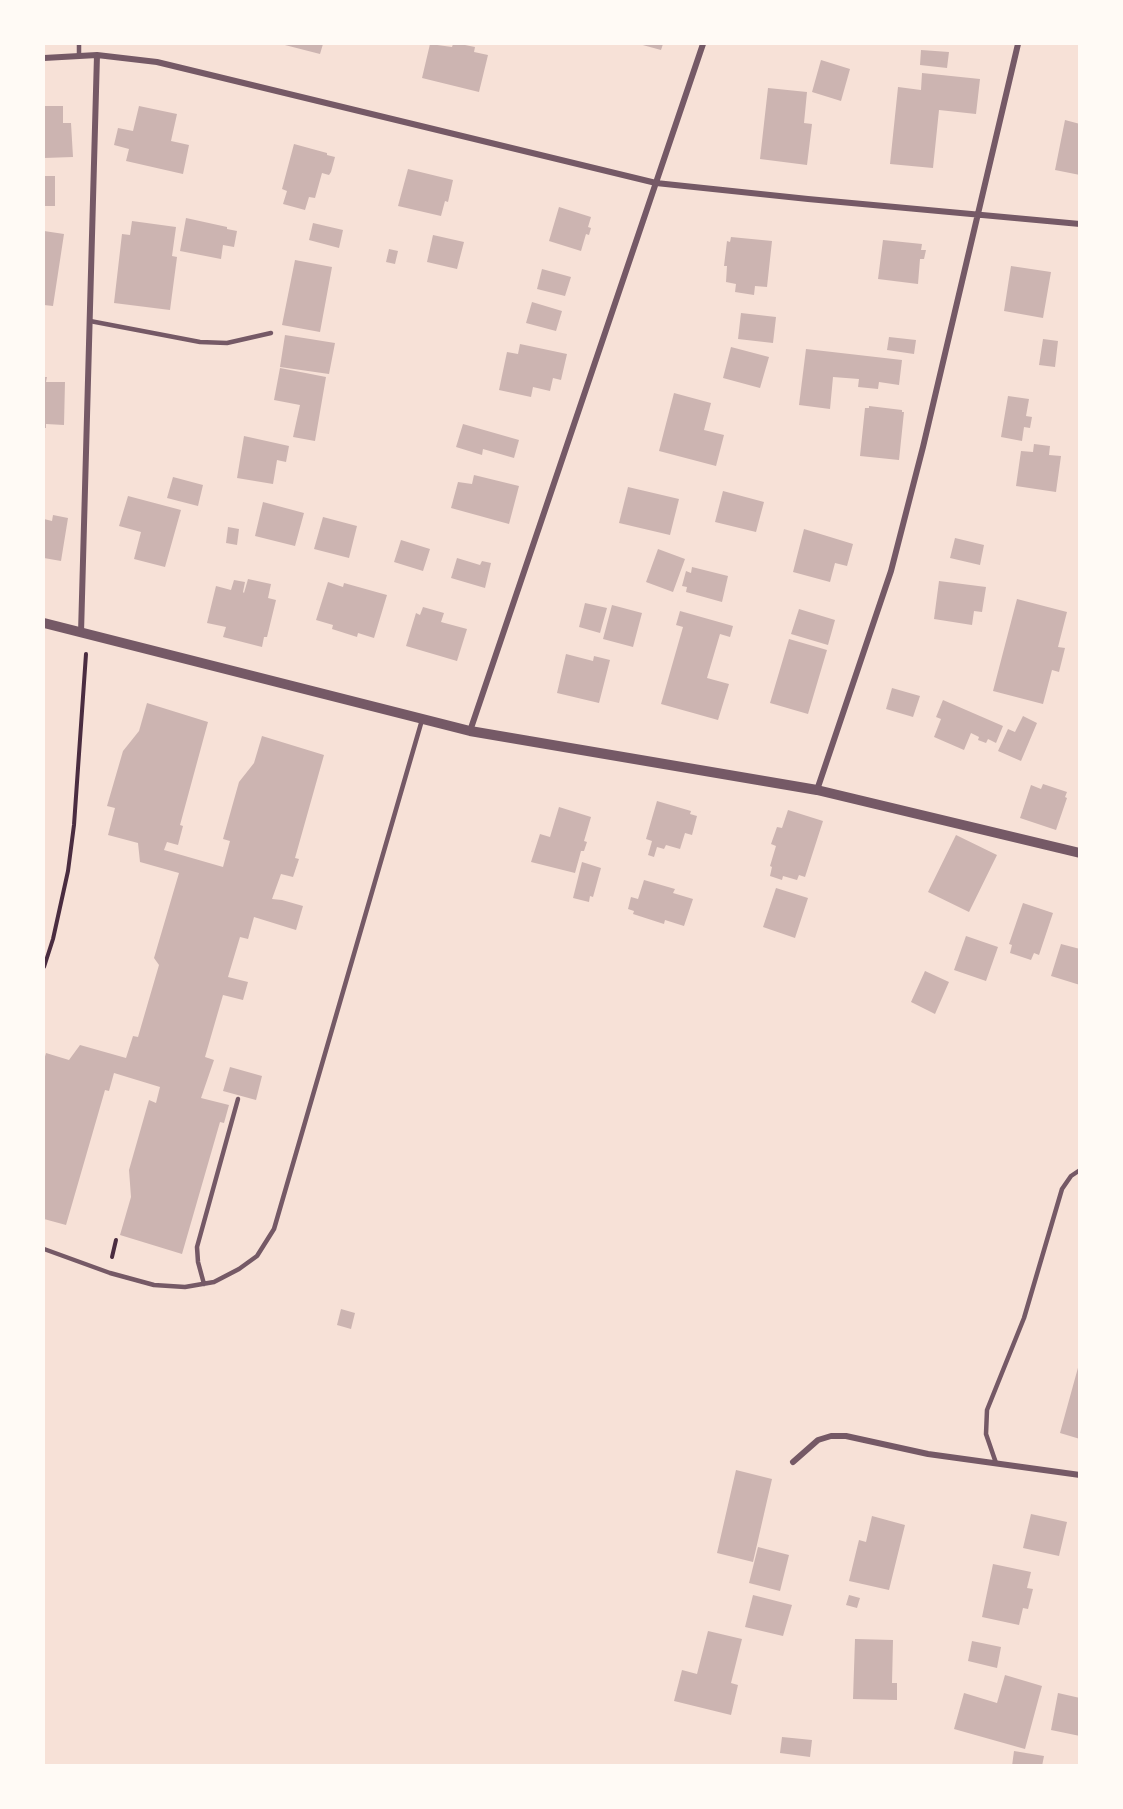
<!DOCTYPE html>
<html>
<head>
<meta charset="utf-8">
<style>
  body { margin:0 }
  #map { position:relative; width:1123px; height:1809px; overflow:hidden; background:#f7e1d7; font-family:Lato,sans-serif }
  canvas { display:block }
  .frame { position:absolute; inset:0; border:45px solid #fffaf5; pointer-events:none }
</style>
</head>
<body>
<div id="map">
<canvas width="1123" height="1809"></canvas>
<div class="frame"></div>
</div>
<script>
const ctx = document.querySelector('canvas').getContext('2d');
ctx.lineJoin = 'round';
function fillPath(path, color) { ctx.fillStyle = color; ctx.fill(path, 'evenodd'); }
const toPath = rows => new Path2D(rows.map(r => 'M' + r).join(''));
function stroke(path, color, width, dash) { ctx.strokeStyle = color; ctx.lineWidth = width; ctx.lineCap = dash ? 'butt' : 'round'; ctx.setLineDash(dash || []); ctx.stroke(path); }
const building = toPath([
  [281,44,323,44,320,54],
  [430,44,452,47,453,44,460,44,475,47,474,52,488,55,479,92,422,78],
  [639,44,663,44,661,50],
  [921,50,949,52,947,68,920,65],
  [821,60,850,69,841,101,812,92],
  [922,73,980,79,976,114,939,110,933,168,890,164,898,87,921,90],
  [768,88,807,92,804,123,812,124,807,165,760,159],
  [44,106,63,106,63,123,71,123,73,157,44,158],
  [139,106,177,114,171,141,189,145,183,174,126,161,129,149,114,145,118,128,133,131],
  [1065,120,1080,124,1080,175,1055,170],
  [294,144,327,153,327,155,335,157,331,172,329,175,322,173,315,198,309,197,305,210,283,204,287,191,282,189],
  [408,169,453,180,448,202,445,201,441,216,398,206],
  [44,176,55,176,55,206,44,206],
  [559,207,591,217,588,227,591,228,589,235,586,234,581,251,549,241],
  [186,218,227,227,227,229,237,231,234,247,223,245,221,259,180,251],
  [132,221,176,227,172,256,177,257,170,310,114,303,122,234,130,235],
  [313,223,343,230,339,248,309,240],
  [44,231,64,234,53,306,44,305],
  [433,235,464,242,457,269,427,262],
  [731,237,772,241,767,287,755,286,754,295,735,292,736,284,726,282,727,266,724,266,727,241,730,242],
  [883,240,922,244,921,250,926,250,924,259,920,259,918,284,878,279],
  [389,249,398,251,395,264,386,262],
  [295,260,332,267,320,332,282,325],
  [1011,266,1051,272,1043,318,1004,311],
  [542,269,571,277,565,296,537,289],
  [532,302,562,311,556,331,526,323],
  [741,313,776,317,773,343,738,339],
  [285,335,335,343,329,374,280,367],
  [889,337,916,340,914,354,887,350],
  [1043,339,1058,341,1055,367,1039,365],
  [520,344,567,354,561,380,553,378,550,391,533,387,531,397,499,390,507,352,518,354],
  [731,347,769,357,760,388,723,378],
  [806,349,902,360,899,385,879,382,878,389,858,387,859,379,833,377,830,409,799,405],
  [280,368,326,377,315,441,293,437,300,405,274,400],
  [44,377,47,377,46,382,65,382,64,425,46,424,46,428,44,428],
  [674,393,711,403,704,430,724,435,716,466,659,451],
  [1008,396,1029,399,1026,416,1032,417,1030,428,1024,427,1022,441,1001,437],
  [869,406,902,410,902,412,904,412,899,460,860,456,865,408,869,408],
  [463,424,519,440,514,458,483,449,482,455,456,447],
  [244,436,289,446,286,462,277,460,273,484,237,478],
  [1034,444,1050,446,1049,455,1061,456,1056,492,1016,486,1021,451,1033,452],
  [474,475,519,486,509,524,451,508,458,482,472,484],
  [173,477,203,485,198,506,167,498],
  [628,487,679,499,670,535,619,523],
  [723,491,764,502,756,532,715,522],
  [128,496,181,510,165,567,134,559,141,532,119,526],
  [263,502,304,513,295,546,255,536],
  [53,515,68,518,61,561,44,558,44,519,52,521],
  [323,517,357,526,349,558,314,549],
  [228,527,239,529,237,545,226,543],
  [804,529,853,544,847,566,835,563,830,582,793,572],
  [955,538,984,545,980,565,950,558],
  [401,540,430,549,423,571,394,562],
  [658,549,685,559,673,592,646,582],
  [457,558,480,565,482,561,491,563,485,588,451,578],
  [692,567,728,576,722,602,686,592,687,587,682,586,686,571,691,573],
  [248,579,271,584,268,598,276,600,267,637,264,637,262,647,223,637,226,627,207,623,216,586,231,590,234,580,245,582,243,592,244,593],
  [939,581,986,587,982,612,974,611,972,625,934,619],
  [328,582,343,587,344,583,387,595,374,638,358,633,357,637,332,629,333,625,316,620],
  [1017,599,1067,612,1058,647,1065,648,1059,672,1052,670,1043,704,993,691],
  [585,603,607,608,600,633,579,627],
  [612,605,642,613,633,647,603,639],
  [423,607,444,613,441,622,467,629,457,661,406,646,416,613,420,615],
  [799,609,835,620,828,645,791,634],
  [680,611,733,626,730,637,720,634,707,678,729,684,718,720,661,704,683,627,676,625],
  [789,639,827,650,808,714,770,703],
  [566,654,593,661,594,656,610,660,599,703,557,693],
  [892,688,920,696,913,717,886,709],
  [943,700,1003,726,996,743,988,739,986,743,978,740,979,737,971,733,964,750,934,737,941,719,936,717],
  [147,703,208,722,180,825,183,826,178,845,167,842,164,850,223,867,230,841,223,839,239,782,254,763,262,736,324,755,295,858,299,859,293,877,281,874,272,899,282,900,303,906,296,930,254,917,248,939,240,937,228,977,248,982,243,1000,223,995,205,1057,214,1060,201,1098,229,1105,224,1123,220,1122,182,1254,120,1235,131,1197,129,1170,149,1100,156,1103,160,1087,114,1073,109,1091,105,1090,66,1225,44,1219,44,1060,46,1053,69,1060,80,1045,126,1058,133,1036,138,1037,159,965,154,958,179,873,140,862,138,843,108,835,115,808,107,806,123,751,139,731],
  [1023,716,1037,723,1021,761,998,751,1008,729,1015,732],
  [1043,784,1067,792,1065,797,1067,798,1056,830,1020,818,1031,785,1041,789],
  [657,801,691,811,690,814,697,816,692,835,685,833,680,849,666,845,664,849,657,847,654,857,648,855,652,841,646,839],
  [559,807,591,817,584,841,587,842,584,851,581,851,575,873,531,862,540,834,550,837],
  [788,810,823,821,805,877,799,875,797,880,783,876,782,880,770,876,772,867,770,866,776,846,771,844,777,827,782,828],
  [956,835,997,855,969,912,928,892],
  [582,862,601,868,593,897,590,896,589,902,573,898],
  [644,880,675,889,673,893,693,899,684,926,665,920,664,924,633,914,634,911,628,909,631,897,638,899],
  [776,888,808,898,795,938,763,927],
  [1023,903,1053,913,1039,955,1034,953,1031,960,1010,953,1012,945,1009,944],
  [966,936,998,947,986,981,954,970],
  [1061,944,1080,949,1080,985,1051,976],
  [925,971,949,982,935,1014,911,1002],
  [230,1067,262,1076,256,1100,223,1091],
  [341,1309,355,1313,351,1329,337,1325],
  [1079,1364,1080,1364,1080,1439,1060,1433],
  [736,1470,772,1479,753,1562,717,1553],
  [1031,1514,1067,1522,1059,1556,1023,1548],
  [872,1516,905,1525,889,1590,849,1581,859,1540,866,1542],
  [758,1547,789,1555,780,1591,749,1583],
  [993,1564,1031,1572,1027,1588,1033,1589,1028,1609,1023,1608,1019,1625,982,1617],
  [753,1595,792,1605,783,1636,745,1627],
  [849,1595,860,1598,857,1608,846,1605],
  [708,1631,742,1639,731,1683,738,1685,731,1715,674,1701,682,1670,697,1674],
  [855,1639,893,1640,892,1683,897,1683,897,1700,853,1699],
  [972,1641,1001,1647,997,1668,968,1661],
  [1005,1675,1042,1686,1025,1749,954,1729,964,1693,997,1703],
  [1058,1693,1080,1698,1080,1736,1051,1730],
  [782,1737,812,1740,810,1757,780,1753],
  [1014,1751,1044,1756,1042,1766,1012,1766]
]);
const path = toPath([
  [44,967,53,939,68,871,74,825,86,654],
  [112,1257,116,1240]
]);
const service = toPath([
  [79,44,79,55],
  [90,321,200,342,227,343,271,333],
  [44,1249,110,1273,154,1285,185,1287,214,1282,239,1269,257,1256,274,1229,422,720],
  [204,1284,198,1262,197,1247,238,1099],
  [996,1463,986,1434,987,1410,1024,1318,1062,1189,1071,1176,1080,1170]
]);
const minor = toPath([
  [44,58,97,55,157,62,656,183,808,199,1080,224],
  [81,633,97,55],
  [470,731,703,44],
  [817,790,891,571,923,447,1018,44],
  [793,1462,818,1440,831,1436,846,1436,928,1454,1080,1475]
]);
const tertiary = toPath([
  [44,623,470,731,817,790,1080,853]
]);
fillPath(building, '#ccb4b1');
stroke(path, '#4a2c40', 4);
stroke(service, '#755966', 4.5);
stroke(minor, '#755966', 6);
stroke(tertiary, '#755966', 10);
</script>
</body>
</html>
